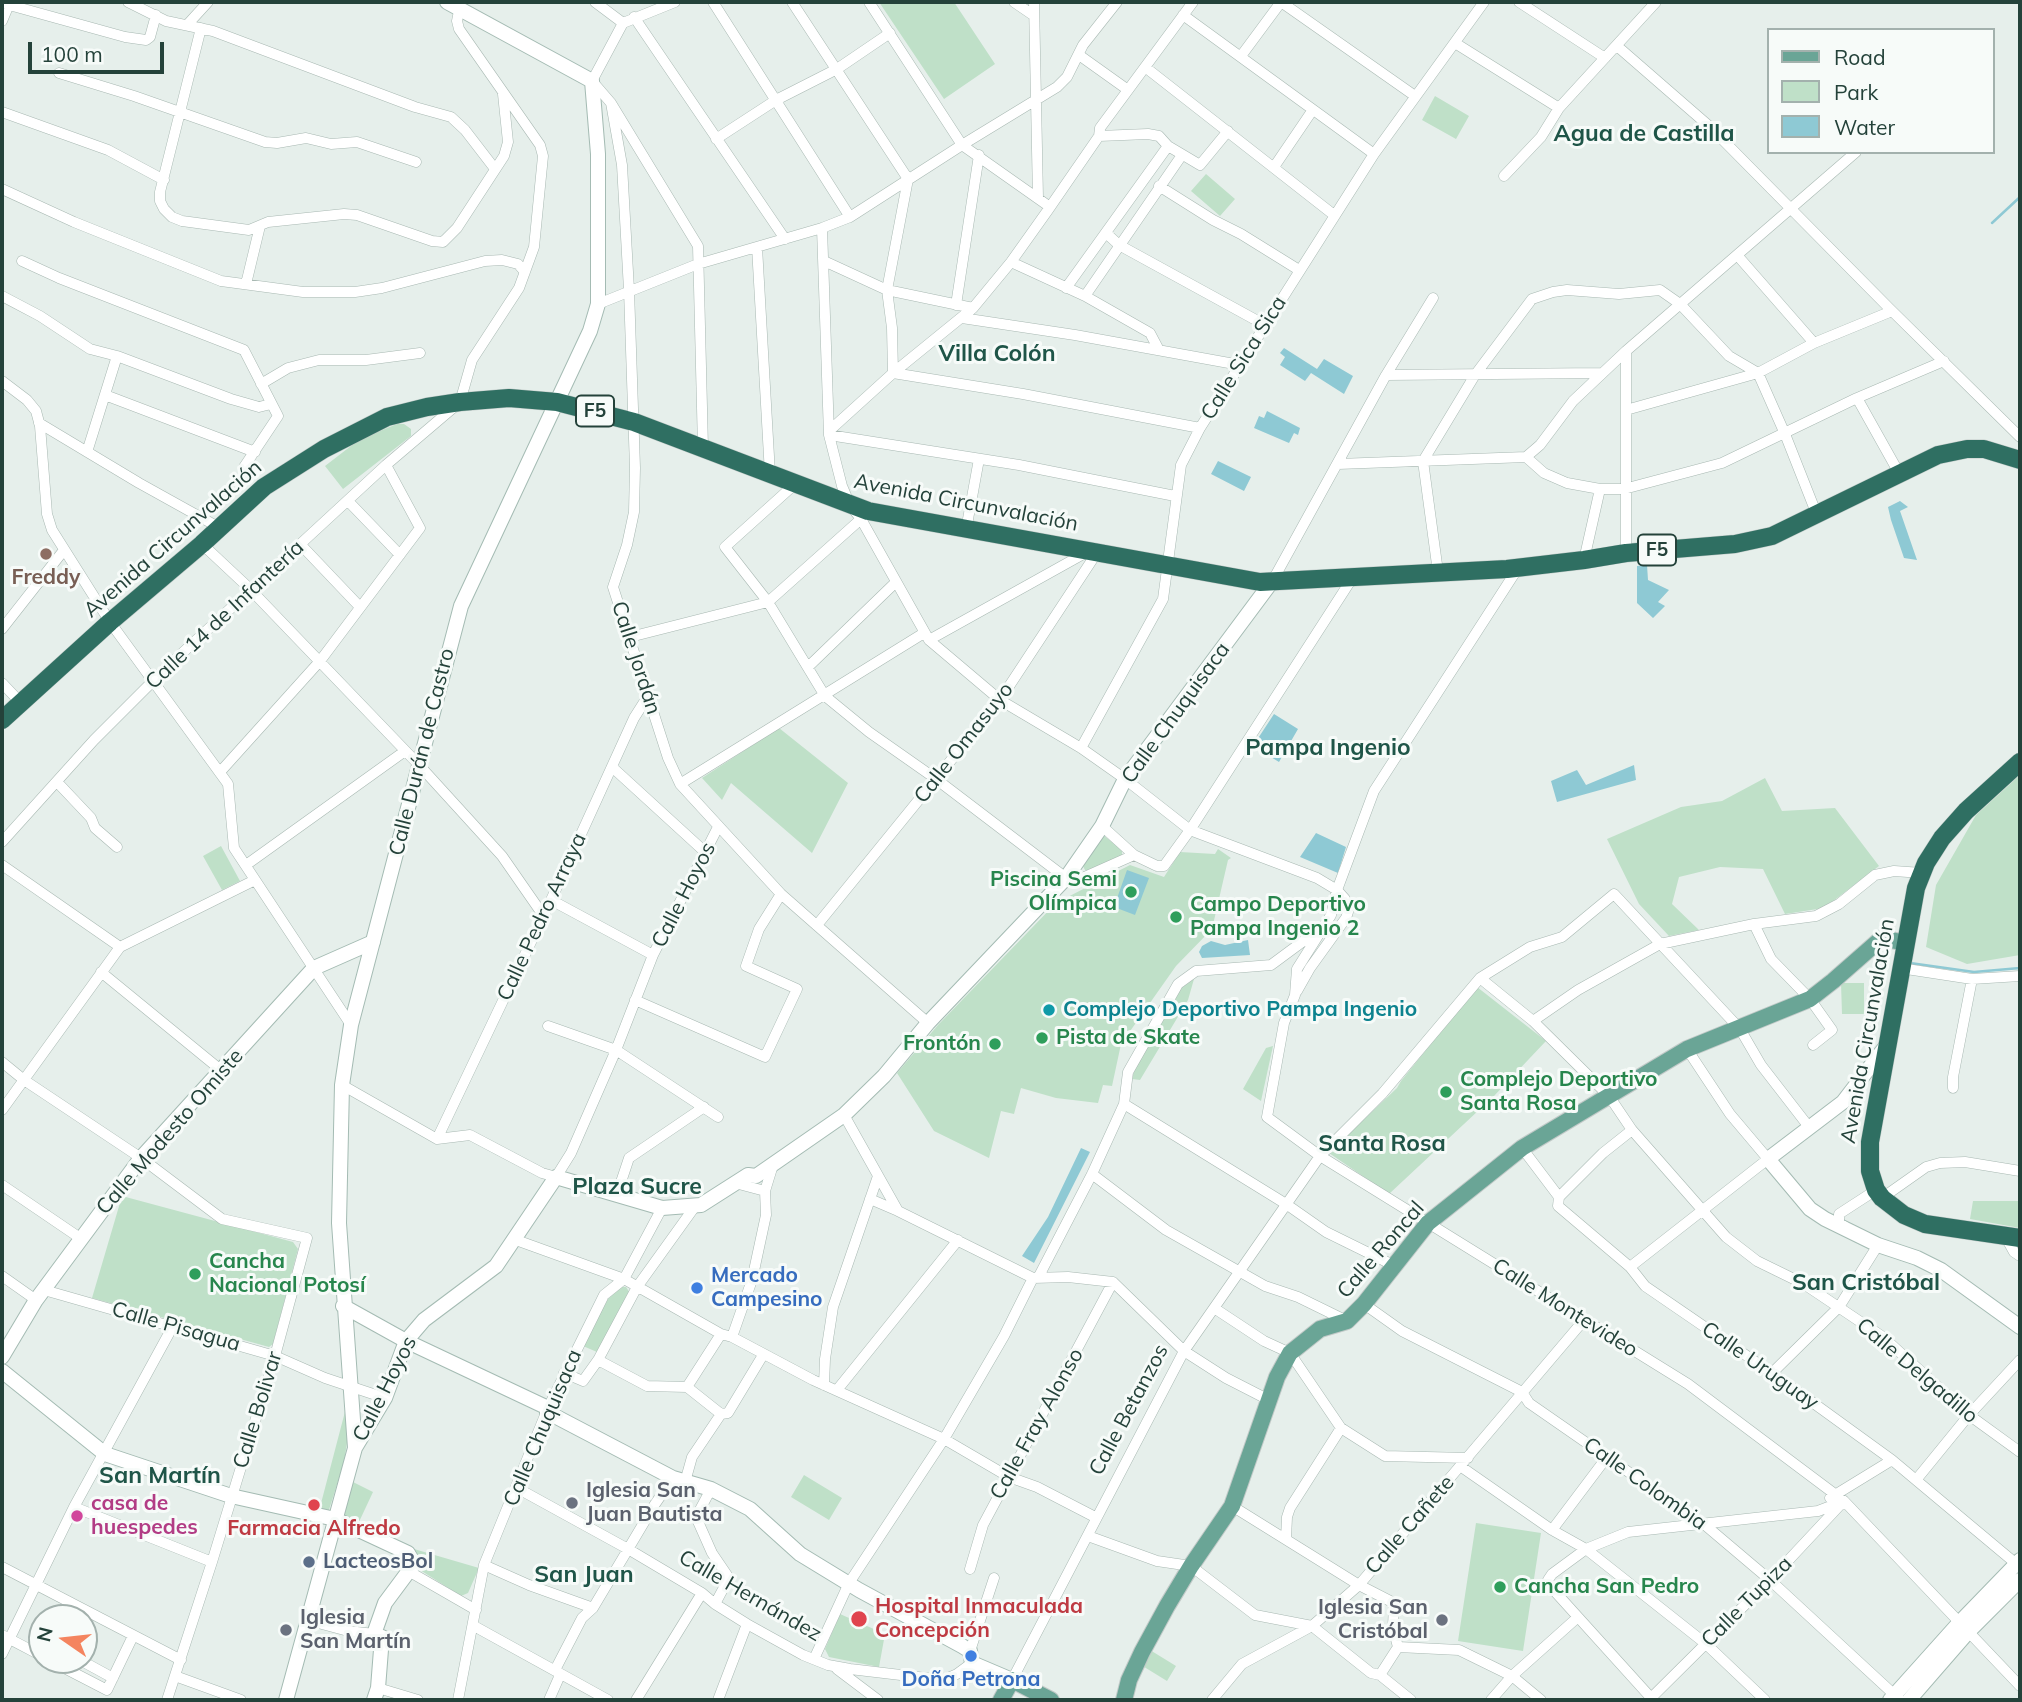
<!DOCTYPE html>
<html>
<head>
<meta charset="utf-8">
<style>
  body { margin:0 }
  #map { position:relative; width:2022px; height:1702px; overflow:hidden; background:#e6efeb; font-family:Mulish,sans-serif }
  canvas { display:block }
  .frame { position:absolute; inset:0; border:4px solid #24423a; pointer-events:none }
  .legend { position:absolute; left:1767px; top:28px; width:228px; height:126px; box-sizing:border-box; background:#f7fbf9; border:2px solid #a3b1ad; margin:0; padding:9px 12px; list-style:none; font-size:21px; color:#24423a }
  .legend li { display:flex; align-items:center; gap:14px; height:35px }
  .legend b { width:35px; border:2px solid #a3b1ad }
  .north { position:absolute; left:28px; top:1604px; width:70px; height:70px; box-sizing:border-box; background:#f7fbf9; border:2px solid #a3b1ad; border-radius:50%; rotate:284deg; font-size:19px; font-weight:700; line-height:28px; text-align:center; color:#24423a }
  .north::after { content:''; display:block; margin:auto; width:24px; height:32px; background:#f4845f; clip-path:polygon(50% 0,100% 100%,50% 72%,0 100%) }
  .scale { position:absolute; left:28px; top:42px; width:136px; height:32px; box-sizing:border-box; border:4px solid #24423a; border-top:0; padding-left:9px; font-size:21px; line-height:24px; white-space:nowrap; color:#24423a; -webkit-text-stroke:5px #f7fbf9; paint-order:stroke }
</style>
</head>
<body>
<div id="map">
<canvas width="2022" height="1702"></canvas>
<div class="frame"></div>
<ul class="legend">
<li><b style="height:9px;background:#6aa596"></b>Road</li>
<li><b style="height:19px;background:#bfe0c8"></b>Park</li>
<li><b style="height:19px;background:#8ec9d4"></b>Water</li>
</ul>
<div class="north">N</div>
<div class="scale">100 m</div>
</div>
<script>
const ctx = document.querySelector('canvas').getContext('2d');
ctx.lineJoin = 'round';
function fillPath(path, color) { ctx.fillStyle = color; ctx.fill(path, 'evenodd'); }
const toPath = rows => new Path2D(rows.map(r => 'M' + r).join(''));
function stroke(path, color, width, dash) { ctx.strokeStyle = color; ctx.lineWidth = width; ctx.lineCap = dash ? 'butt' : 'round'; ctx.setLineDash(dash || []); ctx.stroke(path); }
function drawText(font, color, halo, rows, align = 'center') {
  ctx.font = font + ' Mulish,sans-serif'; ctx.lineWidth = 6; ctx.setLineDash([]); ctx.textBaseline = 'middle'; ctx.strokeStyle = halo; ctx.fillStyle = color; for (const [text, x, y, turn = 0] of rows) {
    ctx.save(); ctx.translate(x, y); ctx.rotate((+turn || 0) * Math.PI / 180); ctx.textAlign = isNaN(turn) ? turn : align; if (halo) ctx.strokeText(text, 0, 0); ctx.fillText(text, 0, 0); ctx.restore();
  }
}
const green = toPath([
  [879,2,954,2,995,64,944,99],
  [1435,96,1469,116,1456,139,1422,120],
  [1206,174,1235,199,1220,216,1191,191],
  [397,424,404,424,411,429,411,436,343,489,325,466,360,439],
  [779,728,848,783,812,853,731,783,722,800,702,778],
  [2020,775,2020,955,1967,964,1926,947,1936,885,1976,815],
  [1765,778,1782,811,1835,808,1879,866,1824,908,1785,914,1763,869,1720,867,1679,877,1672,904,1699,930,1669,936,1639,904,1607,839,1681,807,1722,801],
  [1103,835,1122,850,1122,855,1091,870,1085,870,1082,864],
  [221,846,240,881,222,890,203,856],
  [1218,849,1231,858,1228,860,1212,929,1176,966,1121,1044,1112,1086,1103,1085,1098,1103,1056,1098,1021,1088,1014,1114,1001,1111,989,1158,934,1131,897,1073,938,1025,1056,903,1130,865,1164,877,1180,852,1215,854],
  [1194,979,1188,1000,1140,1080,1132,1079,1135,1068,1180,989],
  [1841,983,1864,983,1864,1014,1842,1014],
  [1477,987,1546,1041,1494,1096,1389,1194,1329,1153,1397,1088,1401,1081],
  [1273,1046,1261,1101,1243,1089,1266,1048],
  [122,1196,293,1242,298,1249,273,1344,269,1347,92,1298],
  [1973,1201,2020,1201,2020,1228,1970,1219],
  [621,1287,626,1287,630,1293,597,1352,583,1346,608,1299],
  [347,1404,349,1430,344,1462,328,1513,319,1511],
  [804,1475,842,1498,829,1520,791,1497],
  [353,1482,373,1492,358,1524,343,1516],
  [1476,1523,1541,1533,1523,1651,1458,1641],
  [414,1549,479,1568,468,1593,461,1596,420,1570,420,1559],
  [840,1614,885,1634,879,1667,829,1657,825,1649],
  [1150,1650,1176,1666,1167,1681,1141,1665]
]);
const water = toPath([
  [1284,348,1317,369,1324,359,1353,376,1344,394,1311,373,1305,381,1280,365,1285,357,1280,353],
  [1267,411,1300,428,1298,435,1294,433,1289,443,1254,428,1259,416,1264,418],
  [1218,461,1251,477,1244,491,1211,474],
  [1900,501,1908,507,1900,511,1917,560,1904,558,1891,520,1888,507],
  [1647,565,1648,580,1669,590,1658,602,1665,606,1653,618,1637,603,1637,566],
  [1274,714,1298,729,1279,762,1253,746],
  [1634,765,1636,780,1557,802,1551,781,1577,770,1586,785],
  [1316,833,1346,847,1338,873,1300,857],
  [1127,870,1149,878,1135,915,1114,907],
  [1248,940,1250,955,1202,958,1199,952,1202,946,1211,941,1225,945],
  [1081,1148,1090,1152,1034,1263,1022,1256,1048,1217]
]);
const stream = toPath([
  [1992,223,2020,197],
  [1910,963,1974,972,2020,968]
]);
const street = toPath([
  [128,2,166,21,213,31,415,107,451,117,465,130,495,169],
  [595,2,623,23],
  [675,2,623,23,592,81,611,103,698,246,703,448],
  [713,2,850,217],
  [792,2,908,179,887,290,892,328,893,373,1023,394,1200,428],
  [1014,2,1033,15],
  [1034,2,1038,198],
  [1519,2,1605,58],
  [2,3,125,37,146,40,150,37,156,15],
  [1183,15,1374,154],
  [634,17,785,239],
  [2,21,10,2],
  [187,25,208,2],
  [201,28,160,192,160,201,164,209,172,217,182,221,249,230,268,222,344,214,357,215,432,241,443,242,457,228,504,156,508,142,503,94],
  [1455,43,1559,108],
  [1617,46,1709,126,1889,308,2020,437],
  [1079,55,1128,90],
  [1241,56,1281,2,1415,96],
  [1145,67,1334,215],
  [59,73,134,96,265,142,277,143,306,138,331,144,357,142,416,162],
  [611,103,622,165,629,290,635,468,634,512,627,545,613,587,668,758,680,784,781,894,928,1023],
  [2,112,108,150,164,180],
  [1099,136,1148,134,1159,136,1168,146,1200,165,1228,131],
  [716,139,776,100,837,69,890,33],
  [1274,167,1312,111],
  [1504,176,1541,137,1559,108,1656,2],
  [1159,186,1213,220,1241,234,1299,270],
  [2,189,74,222,221,281,303,292,355,292,382,288,485,261,502,260,518,264,525,272],
  [1050,207,962,145,1057,87,1067,77,1083,45,1117,2],
  [822,228,829,435,842,486,850,505,861,519,929,640,1000,700,1081,748,1125,779,1190,830,1317,878,1337,890,1345,899,1348,912,1346,918,1310,968,1297,991],
  [1106,233,1119,245,1265,325],
  [757,247,770,474],
  [1737,255,1814,343],
  [22,261,59,278,244,350,278,416,244,467],
  [824,261,887,290,973,308],
  [1011,262,1085,296,1150,333,1159,350],
  [246,284,260,226],
  [1066,288,1168,146],
  [2,296,40,316,90,349,117,356,231,399,259,407,271,404],
  [1085,296,1182,155],
  [598,304,698,264,822,228,850,217,962,145,869,2],
  [956,305,979,155],
  [962,318,1075,335,1240,365],
  [1386,375,1602,373],
  [2,381,27,400,36,411,40,426,47,514,52,530,110,622,228,784,234,848,351,1025],
  [261,384,288,368,319,360,366,360,420,353],
  [105,395,255,452],
  [1857,398,1899,473],
  [1626,410,1758,373,1814,343,1892,311],
  [39,423,139,483,220,528],
  [829,431,893,373,973,308,1011,262,1048,210,1099,136,1100,128,1193,2],
  [829,435,1019,465,1175,496],
  [87,452,117,356],
  [1526,457,1544,473,1567,483,1600,489,1624,489,1722,463,1857,398,1944,361],
  [1338,464,1526,457,1540,445,1573,401,1626,351,1856,152],
  [795,484,725,547,768,602,825,696,869,732,936,779,1066,878,1080,879,1134,855],
  [348,501,400,555],
  [966,530,979,459],
  [202,544,249,588,420,766,502,856,543,915],
  [301,545,360,607],
  [1626,553,1626,351],
  [1584,560,1600,489],
  [1518,568,1374,791,1337,890,1331,915,1297,969,1295,995,1284,1023,1267,1117,1320,1156,1688,1384,1844,1501,2020,1686],
  [1438,572,1423,461,1475,375,1532,299,1553,292,1567,290,1619,294,1660,290,1680,304,1729,356,1758,373,1785,434,1817,515],
  [1273,580,1386,375,1433,298],
  [2,629,64,550],
  [630,637,768,602,861,519],
  [929,640,1087,552],
  [809,666,896,582],
  [2,683,21,703],
  [1081,748,1163,599,1181,465,1200,428,1374,154,1484,2],
  [612,767,705,852],
  [220,772,320,661,420,528,386,465],
  [57,782,91,818,95,828,117,847],
  [680,784,924,633],
  [1102,826,1134,855,1157,866,1164,866,1190,830,1353,577],
  [2,842,94,740,166,668,386,465,460,402,472,360,519,288,534,247,543,156,540,145,459,29,457,21,460,6],
  [2,865,120,947],
  [246,865,405,751],
  [551,900,653,955],
  [1754,924,1771,959,1810,999,1832,1030,1813,1045],
  [817,925,1000,700,1098,551],
  [1900,968,1972,979,2020,976],
  [101,972,222,1071],
  [1480,978,1533,1021,1609,1096,1632,1130,1726,1237,1757,1261,1804,1284,1883,1337,1969,1415,2020,1452],
  [635,1000,765,1057,797,989,746,966,759,929,781,894],
  [1533,1021,1578,990,1660,944,1754,924,1816,916,1839,904,1875,875,1894,871,1922,873],
  [548,1026,616,1050,718,1117],
  [2,1062,24,1080,141,1158,222,1219,307,1238,275,1356,212,1562,167,1700],
  [342,1085,437,1139,470,1135,542,1173,556,1177,571,1153,616,1050,653,955,718,827],
  [1953,1088,1953,1077,1972,979],
  [1124,1104,1286,1204,1326,1232,1395,1266],
  [2,1110,120,947,255,880],
  [844,1115,898,1211,1033,1278,1068,1277,1113,1282,1184,1351,1226,1378,1269,1400],
  [437,1139,551,900,634,718,648,696],
  [1522,1148,1559,1197,1558,1206,1630,1267,1645,1286,1772,1373,1892,1460,2020,1567],
  [1092,1174,1166,1230,1265,1286,1298,1297,1347,1321],
  [735,1183,765,1191],
  [2,1185,80,1238],
  [617,1194,629,1158,704,1107],
  [1559,1197,1603,1153,1632,1130],
  [1882,1198,1926,1167,1940,1163,1965,1162,2020,1171],
  [870,1199,898,1211],
  [1845,1227,1839,1223,1839,1214,1876,1190],
  [2004,1234,2014,1252,2020,1256],
  [516,1240,624,1279,721,1334,732,1337,813,1380,944,1439,1009,1477,1037,1487,1095,1517],
  [1630,1267,1768,1159,1730,1114,1687,1049],
  [2,1276,36,1300],
  [1039,1276,1092,1174,1124,1104,1128,1072,1178,984,1196,971,1271,965,1317,931],
  [44,1290,275,1356,325,1378,385,1398],
  [1364,1304,1402,1331,1522,1392,1529,1403,1705,1525,1770,1580,1900,1700],
  [1214,1308,1264,1341,1290,1353,1341,1428,1385,1456,1468,1458],
  [732,1337,752,1280,766,1215,765,1191,773,1165],
  [598,1360,647,1386,687,1387,721,1334],
  [564,1373,583,1381,598,1360,637,1287,696,1205],
  [1772,1373,1839,1307,1878,1245],
  [824,1385,825,1359,833,1307,878,1176],
  [687,1387,721,1414],
  [837,1390,958,1240],
  [1460,1466,1552,1530,1586,1549,1706,1644,1765,1700],
  [1916,1480,1969,1415,2020,1360],
  [685,1482,692,1457,721,1414,728,1413,763,1355],
  [517,1488,628,1549,702,1593,715,1604,747,1624,803,1655,828,1665,850,1669,943,1680,957,1674,972,1663],
  [711,1489,696,1517,712,1553,729,1578,715,1604],
  [1830,1498,1892,1460],
  [1232,1506,1359,1585,1394,1603,1393,1628,1398,1647,1459,1650,1512,1676,1541,1700],
  [74,1507,212,1562],
  [1552,1530,1607,1457],
  [1088,1536,1157,1561,1191,1566,1255,1615,1312,1626,1371,1673,1380,1675,1398,1647],
  [1286,1539,1287,1517,1290,1508,1341,1428],
  [484,1565,529,1585,593,1608],
  [2,1567,181,1660],
  [970,1569,983,1525,1113,1282],
  [410,1572,476,1610],
  [307,1620,348,1631,374,1634],
  [474,1626,608,1700],
  [2,1635,42,1656],
  [970,1651,994,1578],
  [2,1654,74,1507,173,1326],
  [814,1659,849,1583,944,1439,1004,1336,1033,1278],
  [49,1660,107,1690,133,1636],
  [80,1660,113,1678],
  [837,1669,878,1700],
  [555,1670,582,1618,593,1608,655,1504,673,1478],
  [1380,1675,1411,1700],
  [175,1676,241,1700],
  [1012,1680,1184,1351,1320,1156,1382,1094,1480,978,1530,947,1562,937,1614,894,1740,1029,1761,1065,1809,1127],
  [378,1688,418,1700],
  [458,1700,484,1565,548,1408,604,1295,624,1279,662,1208],
  [549,1700,560,1675],
  [636,1700,702,1593],
  [718,1700,747,1624],
  [1212,1700,1242,1664,1312,1626,1359,1585,1584,1320],
  [1491,1700,1512,1676,1578,1617],
  [1649,1700,1770,1580,1841,1504],
  [1653,1700,1549,1585,1548,1580,1552,1574,1586,1549,1628,1532,1818,1511,1844,1501]
]);
const secondary = toPath([
  [1886,1046,1843,1102,1768,1159,1810,1209,1825,1219,1878,1245,1917,1258,1941,1270,2020,1327],
  [343,1306,406,1341,548,1408],
  [2,1357,36,1300,141,1158,314,968,373,942],
  [2,1371,105,1454,231,1496,335,1519,408,1553,414,1564,385,1603,374,1634,382,1637,378,1688,374,1700],
  [547,1412,673,1478,711,1489,750,1509,800,1554,859,1590,962,1646,970,1651,972,1663,1012,1680],
  [355,1448,339,1223,342,1085,351,1025,461,606,590,331,598,304,598,154,592,81,447,2],
  [286,1700,355,1448,385,1398,406,1341,424,1320,496,1266,556,1177,662,1208,701,1205,748,1175,756,1176,844,1115,884,1076,928,1023,1066,878,1102,826,1125,779,1273,580],
  [1890,1700,1959,1623,2020,1560],
  [1909,1700,1969,1631,2020,1580]
]);
const primary = toPath([
  [1001,1700,1012,1680,1051,1700],
  [1124,1700,1129,1680,1142,1652,1167,1606,1191,1566,1232,1506,1277,1377,1290,1353,1320,1329,1347,1321,1364,1304,1428,1223,1522,1148,1687,1049,1810,999,1833,981,1882,938,1905,943]
]);
const highway = toPath([
  [2,720,110,622,202,544,264,487,324,449,387,417,427,407,460,402,509,398,557,402,634,422,868,511,1260,582,1507,569,1584,560,1626,553,1735,544,1772,536,1938,455,1967,449,1984,449,2020,460],
  [2020,762,1966,811,1942,838,1926,863,1916,888,1870,1142,1870,1171,1876,1190,1882,1198,1904,1215,1925,1224,2020,1238]
]);
const markers = [
  [46,554,7,"#8d6e63"],
  [1131,892,7,"#2e9e5b"],
  [1176,917,7,"#2e9e5b"],
  [1049,1010,7,"#0f9aa8"],
  [1042,1038,7,"#2e9e5b"],
  [995,1044,7,"#2e9e5b"],
  [1446,1092,7,"#2e9e5b"],
  [195,1274,7,"#2e9e5b"],
  [697,1288,7,"#3f7fe0"],
  [572,1503,7,"#6b7280"],
  [314,1505,7,"#e0444e"],
  [77,1516,7,"#d1479c"],
  [309,1562,7,"#5c6f8a"],
  [1500,1587,7,"#2e9e5b"],
  [859,1619,9,"#e0444e"],
  [1442,1620,7,"#6b7280"],
  [286,1630,7,"#6b7280"],
  [971,1656,7,"#3f7fe0"]
];
const shields = [
  [595,411,38],
  [1657,550,38]
];
const shieldNames = [
  ["F5",595,411],
  ["F5",1657,550]
];
const streetNames = [
  ["Calle Sica Sica",1244,358,-58],
  ["Avenida Circunvalación",966,503,11],
  ["Avenida Circunvalación",173,539,-41],
  ["Calle 14 de Infantería",225,615,-43],
  ["Calle Jordán",636,658,72],
  ["Calle Chuquisaca",1176,713,-54],
  ["Calle Omasuyo",964,743,-52],
  ["Calle Durán de Castro",422,752,-76],
  ["Calle Hoyos",684,895,-63],
  ["Calle Pedro Arraya",542,917,-65],
  ["Avenida Circunvalación",1868,1031,-80],
  ["Calle Modesto Omiste",170,1132,-49],
  ["Calle Roncal",1381,1250,-49],
  ["Calle Montevideo",1565,1308,32],
  ["Calle Pisagua",176,1327,16],
  ["Calle Uruguay",1760,1366,35],
  ["Calle Delgadillo",1917,1371,40],
  ["Calle Hoyos",385,1389,-63],
  ["Calle Bolivar",258,1410,-73],
  ["Calle Betanzos",1129,1410,-62],
  ["Calle Fray Alonso",1037,1424,-61],
  ["Calle Chuquisaca",543,1428,-67],
  ["Calle Colombia",1645,1484,35],
  ["Calle Cañete",1410,1525,-49],
  ["Calle Hernández",750,1596,30],
  ["Calle Tupiza",1747,1602,-45]
];
const educationNames = [
  ["Freddy",46,578]
];
const leisureNames = [
  ["Piscina Semi",1117,880,"right"],
  ["Olímpica",1117,904,"right"],
  ["Campo Deportivo",1190,905],
  ["Pampa Ingenio 2",1190,929],
  ["Pista de Skate",1056,1038],
  ["Frontón",981,1044,"right"],
  ["Complejo Deportivo",1460,1080],
  ["Santa Rosa",1460,1104],
  ["Cancha",209,1262],
  ["Nacional Potosí",209,1286],
  ["Cancha San Pedro",1514,1587]
];
const cultureNames = [
  ["Complejo Deportivo Pampa Ingenio",1063,1010]
];
const shopNames = [
  ["Mercado",711,1276],
  ["Campesino",711,1300],
  ["Doña Petrona",971,1680,"center"]
];
const worshipNames = [
  ["Iglesia San",586,1491],
  ["Juan Bautista",586,1515],
  ["Iglesia San",1428,1608,"right"],
  ["Cristóbal",1428,1632,"right"],
  ["Iglesia",300,1618],
  ["San Martín",300,1642]
];
const hotelNames = [
  ["casa de",91,1504],
  ["huespedes",91,1528]
];
const healthNames = [
  ["Farmacia Alfredo",314,1529],
  ["Hospital Inmaculada",875,1607,"left"],
  ["Concepción",875,1631,"left"]
];
const serviceNames = [
  ["LacteosBol",323,1562]
];
const neighbourhoodNames = [
  ["Agua de Castilla",1644,134],
  ["Villa Colón",997,354],
  ["Pampa Ingenio",1328,748],
  ["Santa Rosa",1382,1144],
  ["Plaza Sucre",637,1187],
  ["San Cristóbal",1866,1283],
  ["San Martín",160,1476],
  ["San Juan",584,1575]
];
fillPath(green, '#bfe0c8');
fillPath(water, '#8ec9d4');
stroke(stream, '#8ec9d4', 2.5);
stroke(street, '#a8b8b2', 11);
stroke(secondary, '#a4bbb3', 16);
stroke(primary, '#c2cac8', 18);
stroke(highway, '#c2cac8', 19);
stroke(street, '#fff', 10);
stroke(secondary, '#fff', 14);
stroke(primary, '#6aa596', 16);
stroke(highway, '#2f6f62', 18);
for (const [x, y, r, color] of markers) { const dot = new Path2D(); dot.arc(x, y, r, 0, 2 * Math.PI); ctx.fillStyle = color; ctx.fill(dot); stroke(dot, '#f7fbf9', 2.5); }
for (const [x, y, w] of shields) { const box = new Path2D(); box.roundRect(x - w / 2, y - 15.5, w, 31, 5); ctx.fillStyle = '#f7fbf9'; ctx.fill(box); stroke(box, '#24423a', 2); }
drawText('bold 19px', '#24423a', null, shieldNames);
drawText('21px', '#24423a', '#f7fbf9', streetNames);
drawText('bold 21px', '#785e54', '#f7fbf9', educationNames);
drawText('bold 21px', '#27864d', '#f7fbf9', leisureNames, 'left');
drawText('bold 21px', '#0d838f', '#f7fbf9', cultureNames, 'left');
drawText('bold 21px', '#366cbe', '#f7fbf9', shopNames, 'left');
drawText('bold 21px', '#5b616d', '#f7fbf9', worshipNames, 'left');
drawText('bold 21px', '#b23c85', '#f7fbf9', hotelNames, 'left');
drawText('bold 21px', '#be3a42', '#f7fbf9', healthNames);
drawText('bold 21px', '#4e5e75', '#f7fbf9', serviceNames, 'left');
drawText('bold 23px', '#1f5548', '#f7fbf9', neighbourhoodNames);
</script>
</body>
</html>
